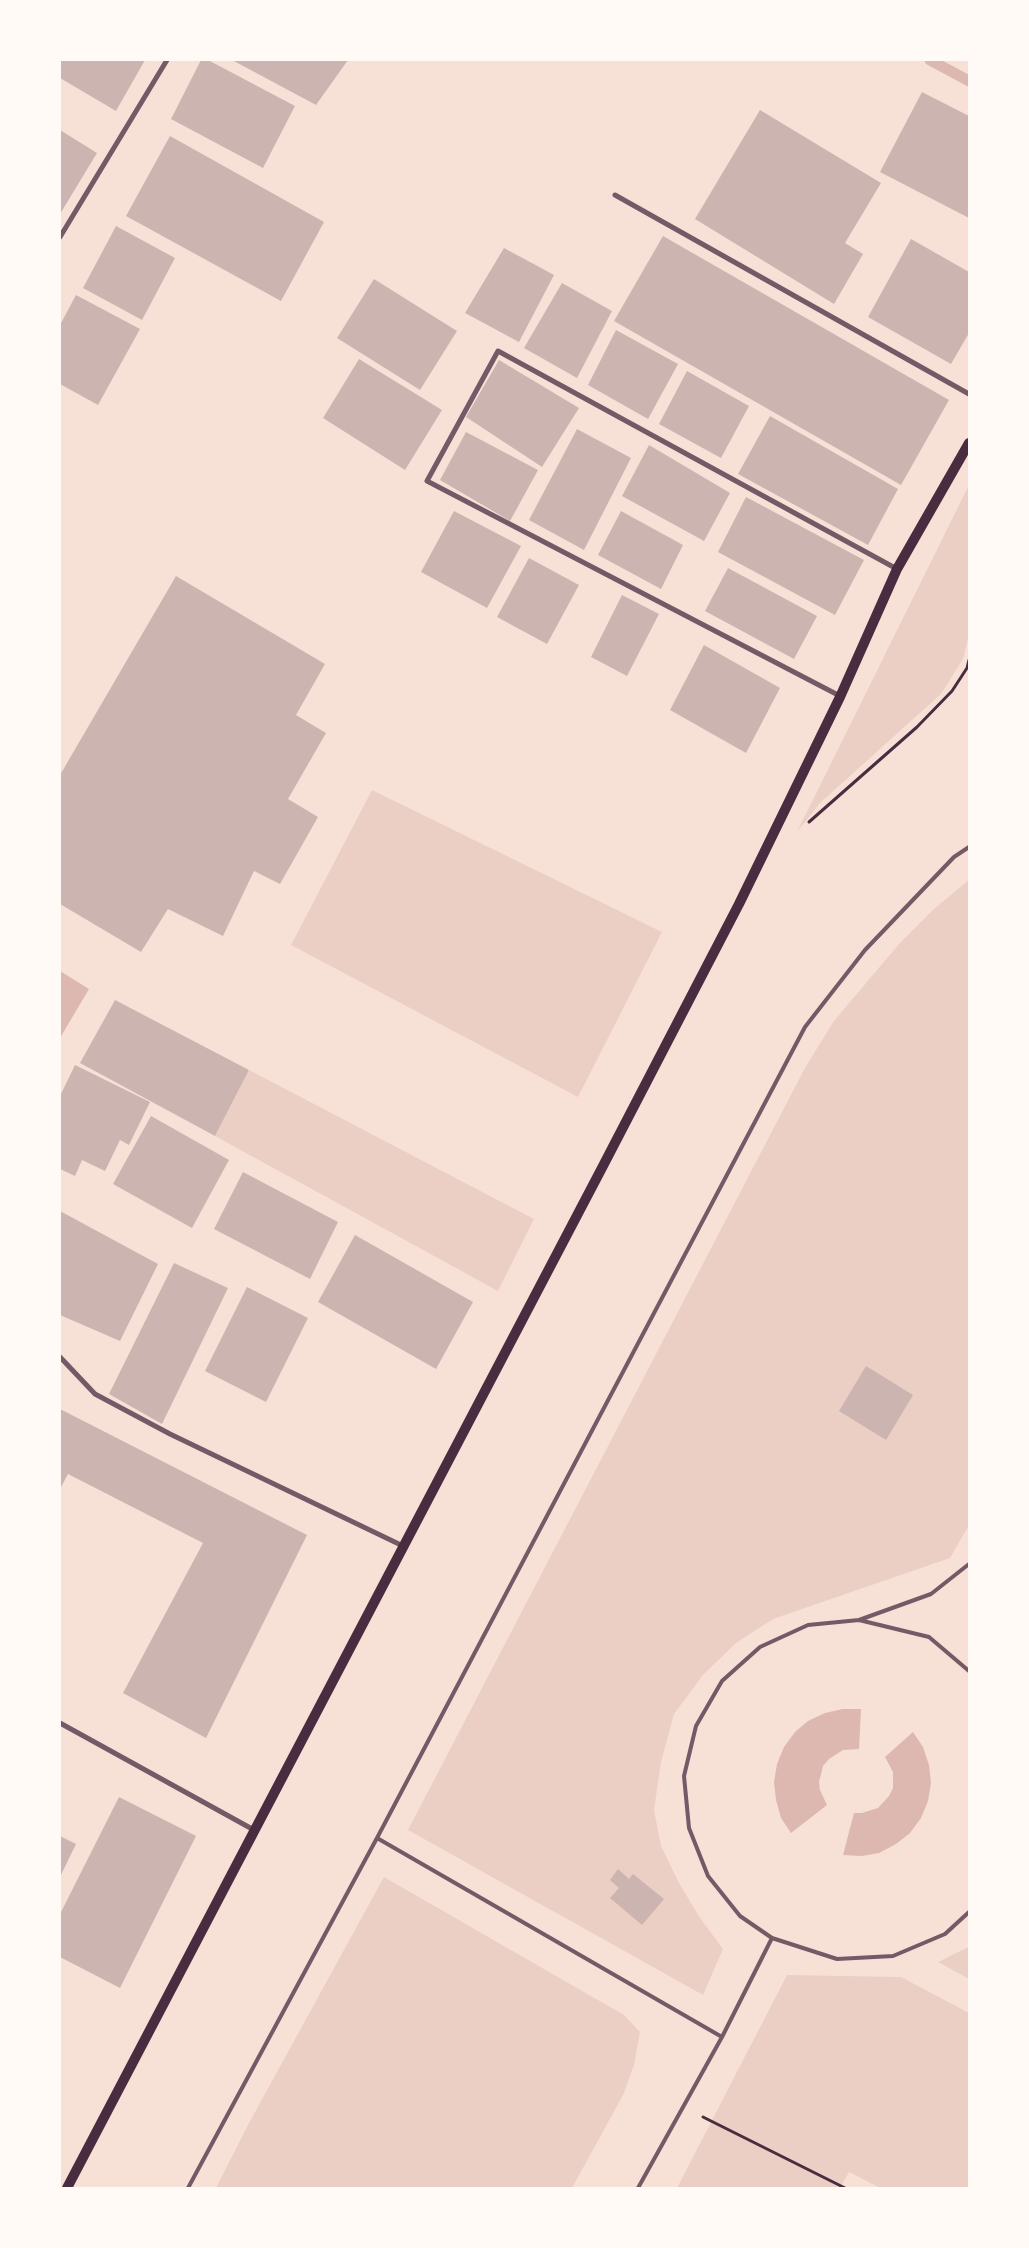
<!DOCTYPE html>
<html>
<head>
<meta charset="utf-8">
<style>
  body { margin:0 }
  #map { position:relative; width:1029px; height:2248px; overflow:hidden; background:#f7e1d7; font-family:Quicksand,sans-serif }
  canvas { display:block }
  .frame { position:absolute; inset:0; border:61px solid #fffaf5; pointer-events:none }
</style>
</head>
<body>
<div id="map">
<canvas width="1029" height="2248"></canvas>
<div class="frame"></div>
</div>
<script>
const ctx = document.querySelector('canvas').getContext('2d');
ctx.lineJoin = 'round';
function fillPath(path, color) { ctx.fillStyle = color; ctx.fill(path, 'evenodd'); }
const toPath = rows => new Path2D(rows.map(r => 'M' + r).join(''));
function stroke(path, color, width, dash) { ctx.strokeStyle = color; ctx.lineWidth = width; ctx.lineCap = dash ? 'butt' : 'round'; ctx.setLineDash(dash || []); ctx.stroke(path); }
const green = toPath([
  [969,485,969,634,963,659,941,694,820,803,797,832],
  [372,790,662,932,578,1097,291,945],
  [969,880,969,1525,950,1558,773,1619,736,1643,703,1675,674,1714,661,1762,654,1810,661,1846,679,1883,698,1915,723,1949,703,1995,408,1830,806,1066,834,1021,899,944,935,908],
  [249,1070,534,1219,498,1291,215,1136],
  [384,1877,624,2015,640,2032,634,2065,623,2095,572,2188,216,2188,249,2123],
  [969,1947,969,1979,938,1962,956,1953],
  [787,1975,901,1977,969,2013,969,2188,880,2188,849,2172,840,2188,677,2188]
]);
const water = toPath([
  [60,971,89,989,60,1038],
  [843,1709,861,1709,859,1749,843,1750,829,1759,823,1766,819,1782,820,1790,827,1805,791,1833,781,1818,776,1800,774,1782,777,1764,784,1747,795,1732,808,1721,825,1713],
  [913,1732,923,1747,929,1765,931,1783,928,1801,921,1818,910,1833,896,1844,879,1853,862,1856,843,1855,854,1813,862,1813,878,1808,889,1796,893,1788,893,1772,885,1757]
]);
const stream = toPath([
  [930,60,969,81]
]);
const building = toPath([
  [60,60,145,60,116,111,60,78],
  [201,60,208,60,295,106,263,168,171,119],
  [232,60,348,60,316,105],
  [922,92,969,116,969,218,880,172],
  [760,110,881,183,845,243,863,254,834,304,695,219],
  [60,130,97,153,60,214],
  [170,136,324,222,281,301,126,216],
  [116,226,175,258,142,320,83,288],
  [663,236,949,400,901,485,614,321],
  [911,239,969,272,969,333,951,364,868,317],
  [504,248,554,275,519,342,465,313],
  [374,279,457,331,420,390,337,338],
  [562,283,612,311,577,378,524,348],
  [76,295,140,329,98,405,60,384,60,325],
  [616,330,678,364,648,419,588,385],
  [359,359,442,410,405,470,323,418],
  [499,360,579,408,542,467,466,417],
  [687,371,749,406,721,458,659,424],
  [770,416,898,489,868,545,738,474],
  [577,429,631,458,584,550,529,520],
  [466,432,538,470,510,521,440,480],
  [649,445,730,493,704,541,622,496],
  [746,497,864,560,835,615,718,552],
  [454,511,521,546,487,608,421,572],
  [621,511,683,545,661,589,598,555],
  [529,558,579,585,547,644,497,617],
  [728,568,817,616,794,659,705,611],
  [176,576,325,664,296,715,326,733,288,799,318,817,280,884,254,871,223,936,168,909,141,952,60,904,60,775],
  [622,595,659,614,627,676,591,657],
  [704,645,780,688,746,753,670,710],
  [115,1000,249,1070,215,1136,80,1063],
  [75,1065,150,1102,129,1145,120,1140,105,1171,82,1160,75,1176,60,1169,60,1096],
  [151,1116,229,1160,192,1228,113,1184],
  [243,1172,338,1222,310,1279,214,1229],
  [60,1211,158,1264,120,1341,60,1315],
  [355,1235,473,1302,436,1369,318,1302],
  [174,1263,228,1288,162,1424,109,1394],
  [247,1287,308,1318,266,1402,205,1371],
  [866,1366,913,1395,886,1440,839,1411],
  [60,1409,307,1535,206,1738,123,1693,203,1543,68,1474,60,1489],
  [119,1797,196,1836,120,1988,60,1957,60,1914],
  [60,1836,76,1844,60,1877],
  [618,1869,629,1879,633,1874,664,1899,642,1925,610,1898,619,1888,610,1880]
]);
const path = toPath([
  [809,822,917,727,952,691,967,668,969,660],
  [703,2117,845,2188]
]);
const service = toPath([
  [859,1620,931,1594,969,1564],
  [969,1671,929,1637,859,1620,808,1625,760,1647,722,1681,696,1726,684,1776,689,1828,708,1876,740,1916,772,1938,837,1959,893,1956,945,1934,969,1912],
  [377,1838,722,2037],
  [188,2188,377,1838,805,1027,865,950,954,857,969,847],
  [638,2188,722,2037,772,1938]
]);
const minor = toPath([
  [615,195,969,394],
  [60,237,167,60],
  [840,696,427,481,498,351,897,569],
  [60,1357,95,1394,170,1434,403,1546],
  [60,1723,254,1830]
]);
const secondary = toPath([
  [67,2188,604,1164,739,904,840,697,897,569,969,443]
]);
fillPath(green, '#ebcfc5');
fillPath(water, '#dcb8b0');
stroke(stream, '#dcb8b0', 11);
fillPath(building, '#ccb4b1');
stroke(path, '#4a2c40', 3);
stroke(service, '#755966', 4);
stroke(minor, '#755966', 5);
stroke(secondary, '#4a2c40', 10);
</script>
</body>
</html>
